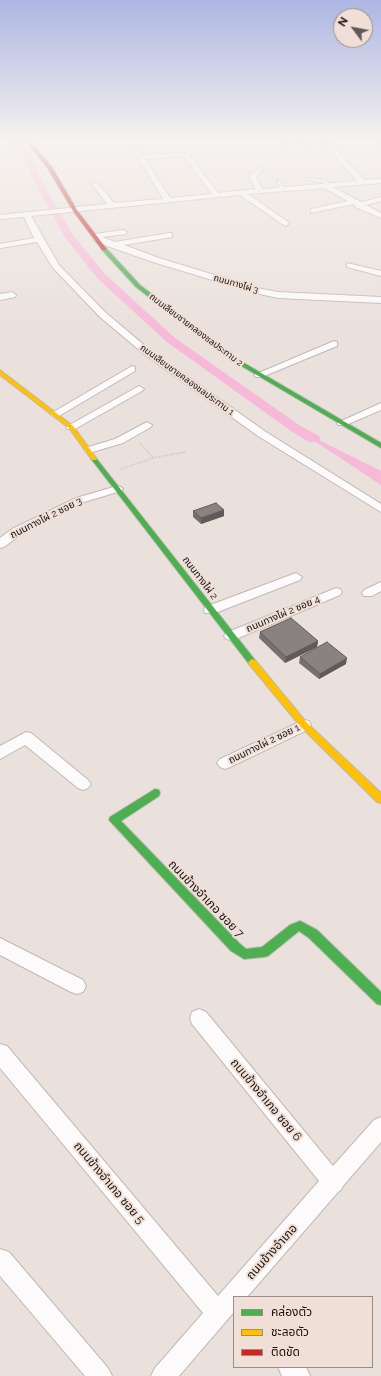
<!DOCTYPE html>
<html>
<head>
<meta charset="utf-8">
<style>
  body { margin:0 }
  #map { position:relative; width:381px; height:1376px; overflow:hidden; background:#eae1dc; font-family:Raleway,"Noto Sans Thai",sans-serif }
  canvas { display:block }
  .legend { position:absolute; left:233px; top:1296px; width:140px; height:72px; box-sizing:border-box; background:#f0dfd6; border:1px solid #998d86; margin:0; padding:5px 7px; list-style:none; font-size:12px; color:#16110e }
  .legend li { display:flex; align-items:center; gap:8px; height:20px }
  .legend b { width:20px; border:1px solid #998d86 }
  .north { position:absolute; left:333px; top:8px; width:40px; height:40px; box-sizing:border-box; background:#f0dfd6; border:1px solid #998d86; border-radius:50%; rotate:302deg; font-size:11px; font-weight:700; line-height:16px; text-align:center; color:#16110e }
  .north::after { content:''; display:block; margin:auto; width:14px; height:18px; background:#605a56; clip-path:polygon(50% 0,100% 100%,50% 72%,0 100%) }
</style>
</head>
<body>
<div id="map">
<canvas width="381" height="1376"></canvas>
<ul class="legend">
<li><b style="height:5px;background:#4caf50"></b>คล่องตัว</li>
<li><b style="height:5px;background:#ffc107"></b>ชะลอตัว</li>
<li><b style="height:5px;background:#c62828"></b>ติดขัด</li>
</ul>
<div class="north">N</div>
</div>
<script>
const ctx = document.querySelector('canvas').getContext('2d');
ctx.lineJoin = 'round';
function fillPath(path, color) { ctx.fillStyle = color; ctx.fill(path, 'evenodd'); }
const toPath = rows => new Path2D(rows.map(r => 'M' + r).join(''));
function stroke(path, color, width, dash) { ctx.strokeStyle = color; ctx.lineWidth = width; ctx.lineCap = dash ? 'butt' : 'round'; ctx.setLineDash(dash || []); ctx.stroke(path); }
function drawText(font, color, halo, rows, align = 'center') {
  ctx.font = font + ' Raleway,"Noto Sans Thai",sans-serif'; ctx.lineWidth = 4; ctx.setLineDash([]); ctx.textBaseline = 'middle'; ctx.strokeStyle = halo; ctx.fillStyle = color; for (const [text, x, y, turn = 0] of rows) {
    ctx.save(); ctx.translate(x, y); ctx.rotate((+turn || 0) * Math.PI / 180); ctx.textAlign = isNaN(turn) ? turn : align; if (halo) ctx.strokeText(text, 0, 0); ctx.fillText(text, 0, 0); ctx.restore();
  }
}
const water = toPath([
  [295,428,381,471,381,485]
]);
const canal = toPath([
  [9,140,17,140,30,154,44,185,73,235,105,274,175,338,299,425,319,436,320,439,319,442,309,442,291,431,167,342,97,278,64,236,36,185,23,157,9,140]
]);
const pathFar1 = toPath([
  [139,442,149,453],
  [180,453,185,452]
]);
const path = toPath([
  [148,452,153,458],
  [121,469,153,458,185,452]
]);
const lane = toPath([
  [306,178,324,180,333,186,330,187,322,182,307,180,306,178],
  [277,180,280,181,283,190,280,189,277,180]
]);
const street = toPath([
  [321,140,328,140,364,180,381,179,381,183,333,187,361,202,381,197,381,201,366,205,381,213,381,218,355,207,354,204,311,213,311,209,348,201,324,188,248,194,288,222,289,224,285,226,240,195,31,216,59,265,106,313,150,350,266,432,381,504,381,512,258,436,144,354,100,317,53,268,37,242,0,248,0,244,34,238,24,217,0,219,0,215,107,204,92,184,93,183,97,183,114,203,163,199,135,152,138,150,143,155,188,153,218,193,256,189,249,177,260,167,263,169,256,177,262,189,357,181,326,146,287,148,284,146,287,144,323,142,321,140],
  [184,156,212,194,170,198,145,159,184,156],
  [123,230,127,232,126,234,102,237,115,242,169,233,172,233,172,237,124,245,159,258,257,288,278,292,381,297,381,303,278,298,255,293,153,262,110,247,94,240,91,236,95,234,123,230],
  [347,263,381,271,381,276,347,267,347,263],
  [12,292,16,295,15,297,0,300,0,294,12,292],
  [334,341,337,342,337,346,262,377,256,377,254,375,334,341],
  [132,366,135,367,135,371,59,416,55,417,50,414,132,366],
  [139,386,144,389,142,391,75,429,67,429,66,427,139,386],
  [381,403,381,410,346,425,338,425,337,423,381,403],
  [147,422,152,425,151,427,123,443,89,453,84,450,85,448,115,439,147,422],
  [117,486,121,487,123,489,121,491,84,502,20,535,4,547,0,548,0,538,12,529,76,498,117,486],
  [296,573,302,577,300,580,215,613,205,613,204,610,205,607,296,573],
  [381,582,381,591,372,596,364,596,362,593,364,590,381,582],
  [336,588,340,589,342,592,340,595,236,639,231,640,226,639,224,636,226,633,336,588],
  [304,720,309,721,311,725,309,729,230,767,225,769,220,767,217,763,220,759,304,720],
  [26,732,31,733,88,780,91,784,88,788,83,790,78,788,25,745,0,759,0,746,26,732],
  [0,938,83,980,86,986,83,992,77,994,71,992,0,955,0,938],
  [199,1009,206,1012,333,1166,374,1120,381,1117,381,1142,343,1186,341,1190,338,1192,247,1297,234,1297,234,1312,179,1376,151,1376,155,1368,203,1313,0,1068,0,1044,7,1046,218,1296,319,1181,192,1024,190,1018,192,1012,199,1009],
  [0,1249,9,1252,108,1368,112,1376,85,1376,0,1276,0,1249],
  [278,1367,306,1367,310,1376,282,1376,278,1367]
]);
const fast = toPath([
  [102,248,106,248,140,285,232,356,381,443,381,448,228,358,136,287,102,250,102,248],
  [94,457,96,458,255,660,256,662,255,664,249,664,92,460,91,459,94,457],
  [155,789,159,790,160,793,159,796,121,821,239,943,246,949,262,947,290,925,300,921,304,923,317,930,381,992,381,1005,377,1004,309,938,299,931,268,956,264,957,244,959,231,951,109,820,110,817,155,789]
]);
const slow = toPath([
  [0,370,73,426,97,459,96,460,92,460,69,428,0,375,0,370],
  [252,659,255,660,307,723,381,793,381,803,377,802,301,727,249,664,248,662,252,659]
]);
const jam = toPath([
  [25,140,29,140,52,167,77,210,106,248,106,250,102,250,73,211,48,169,25,140]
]);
const wall = toPath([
  [224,510,224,516,201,524,193,517,193,511],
  [260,632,318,641,317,647,285,663,259,638],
  [300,657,346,664,319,679,299,663]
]);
const shadedWall = toPath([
  [224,510,224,516,201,524,201,518],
  [318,641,317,647,285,663,286,657],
  [347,658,346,664,319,679,320,674]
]);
const building = toPath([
  [216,503,224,510,201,518,193,511,216,503],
  [291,618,318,641,286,657,260,632,291,618],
  [327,642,347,658,320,674,300,657,327,642]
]);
const farStreetnames = [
  ["ถนนทางไผ่ 3",236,284,16],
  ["ถนนเลียบชายคลองชลประทาน 2",196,330,37],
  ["ถนนเลียบชายคลองชลประทาน 1",187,380,36]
];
const streetNames = [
  ["ถนนทางไผ่ 2 ซอย 3",46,518,-27],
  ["ถนนทางไผ่ 2",200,578,53],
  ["ถนนทางไผ่ 2 ซอย 4",283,614,-23],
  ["ถนนทางไผ่ 2 ซอย 1",264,744,-26]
];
const nearStreetnames = [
  ["ถนนข้างอำเภอ ซอย 7",206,899,46],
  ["ถนนข้างอำเภอ ซอย 6",266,1100,50],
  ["ถนนข้างอำเภอ ซอย 5",109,1183,50],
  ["ถนนข้างอำเภอ",272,1252,-48]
];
fillPath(water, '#f6b9d8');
fillPath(canal, '#f6b9d8');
stroke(lane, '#c0b9b5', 2);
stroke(street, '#c0b9b5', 2);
stroke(fast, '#c0b9b5', 2);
stroke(slow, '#c0b9b5', 2);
stroke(jam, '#c0b9b5', 2);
stroke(pathFar1, '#cdcbc9', 1.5, [1, 1]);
stroke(path, '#cdcbc9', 2, [1.5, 1.5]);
fillPath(lane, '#fcfafa');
fillPath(street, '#fcfafa');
fillPath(fast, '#4caf50');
fillPath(slow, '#ffc107');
fillPath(jam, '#c62828');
fillPath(wall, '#76706e');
fillPath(shadedWall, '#605b5a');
fillPath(building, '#898280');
stroke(building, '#605b5a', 1);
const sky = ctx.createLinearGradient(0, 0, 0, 333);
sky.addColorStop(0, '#adb6e2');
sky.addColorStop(0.42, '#f6f2ef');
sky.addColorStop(1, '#f6f2ef00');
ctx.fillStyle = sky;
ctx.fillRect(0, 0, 381, 333);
drawText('9px', '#16110e', '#f0dfd6', farStreetnames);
drawText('10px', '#16110e', '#f0dfd6', streetNames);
drawText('12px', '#16110e', '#f0dfd6', nearStreetnames);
</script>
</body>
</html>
